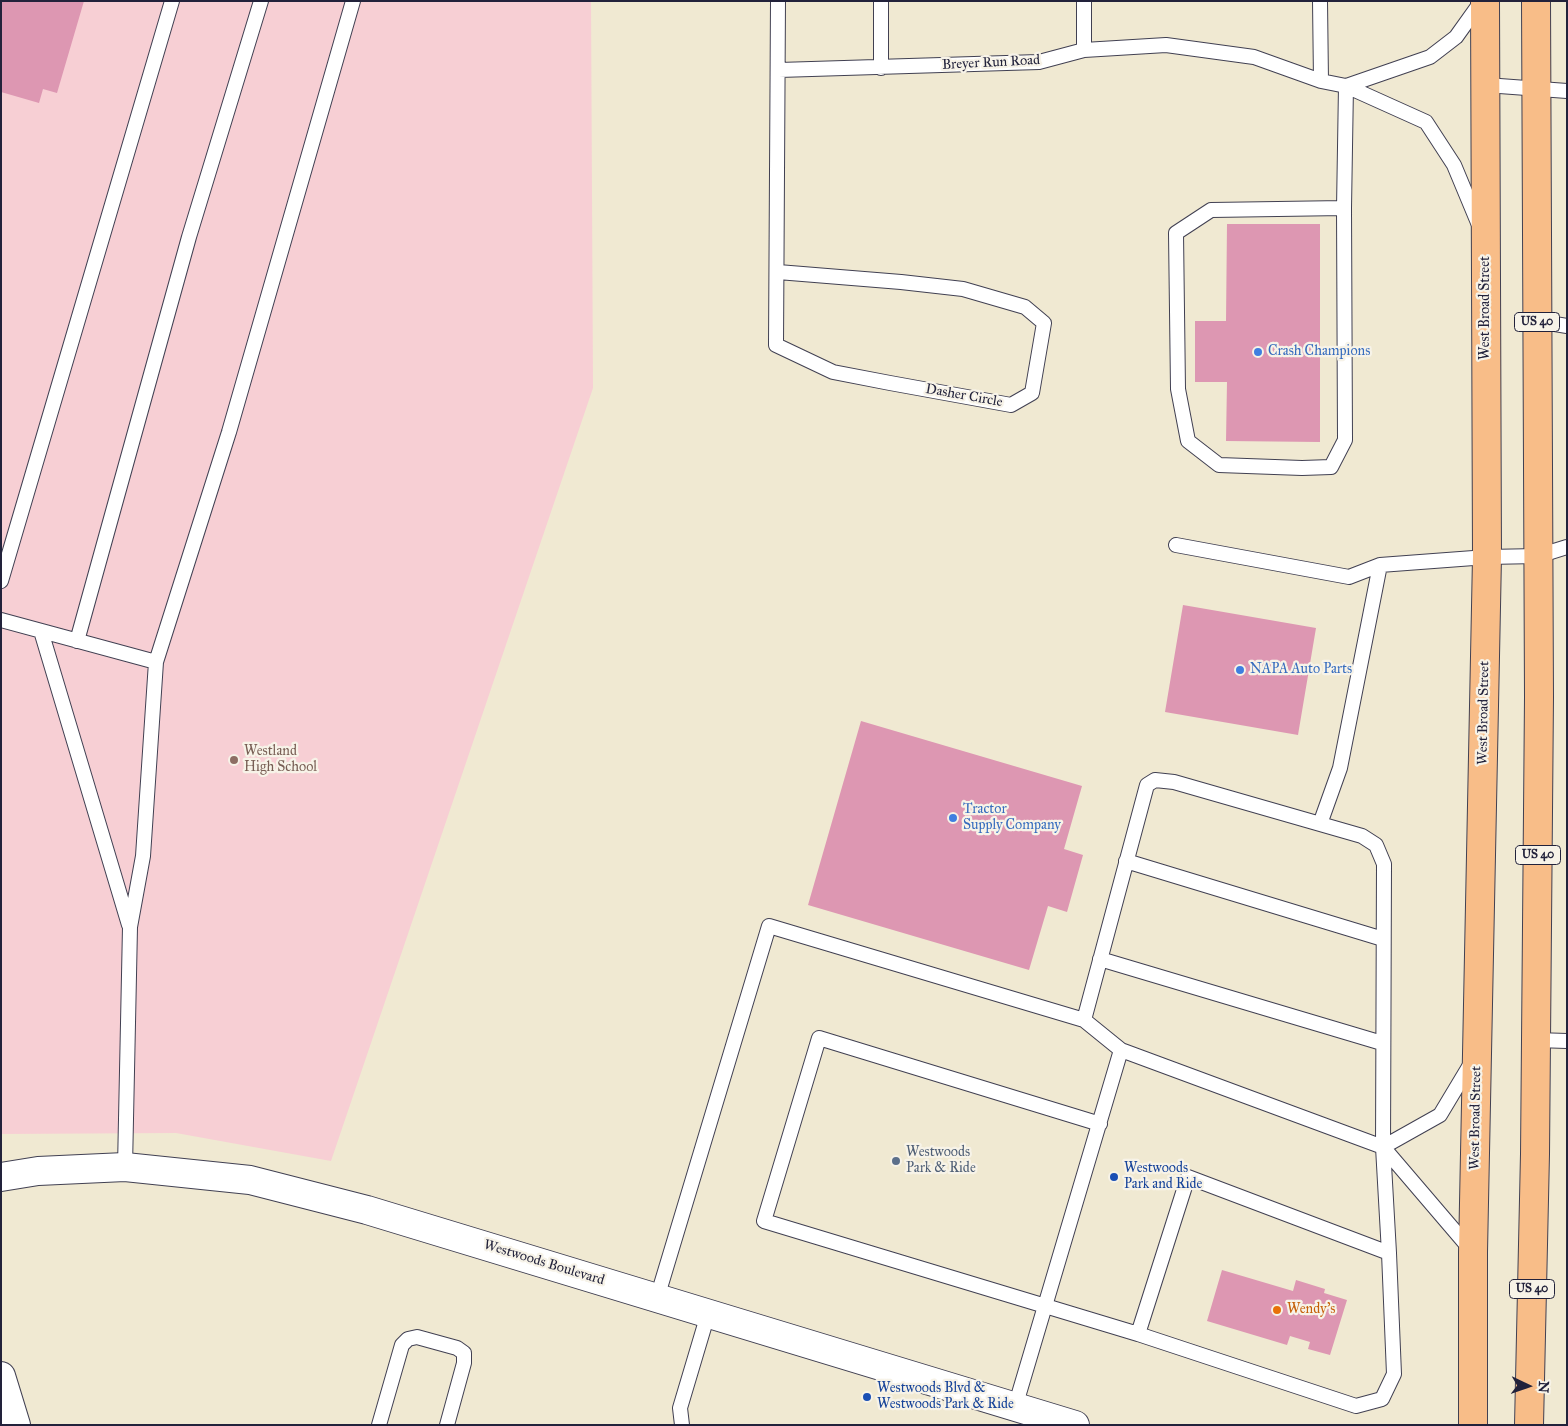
<!DOCTYPE html>
<html>
<head>
<meta charset="utf-8">
<style>
  body { margin:0 }
  #map { position:relative; width:1568px; height:1426px; overflow:hidden; background:#f0e9d2; font-family:"IM FELL Great Primer",serif }
  canvas { display:block }
  .frame { position:absolute; inset:0; border:2px solid #22223b; pointer-events:none }
  .north { position:absolute; left:1503px; top:1361px; width:50px; height:50px; -webkit-text-stroke:4px #f7f3e8; paint-order:stroke; rotate:93deg; font-size:14px; font-weight:700; line-height:20px; text-align:center; color:#22223b }
  .north::after { content:''; display:block; margin:auto; width:18px; height:22px; background:#22223b; clip-path:polygon(50% 0,100% 100%,50% 72%,0 100%) }
</style>
</head>
<body>
<div id="map">
<canvas width="1568" height="1426"></canvas>
<div class="frame"></div>
<div class="north">N</div>
</div>
<script>
const ctx = document.querySelector('canvas').getContext('2d');
ctx.lineJoin = 'round';
function fillPath(path, color) { ctx.fillStyle = color; ctx.fill(path, 'evenodd'); }
const toPath = rows => new Path2D(rows.map(r => 'M' + r).join(''));
function stroke(path, color, width, dash) { ctx.strokeStyle = color; ctx.lineWidth = width; ctx.lineCap = dash ? 'butt' : 'round'; ctx.setLineDash(dash || []); ctx.stroke(path); }
function drawText(font, color, halo, rows, align = 'center') {
  ctx.font = font + ' "IM FELL Great Primer",serif'; ctx.lineWidth = 4.5; ctx.setLineDash([]); ctx.textBaseline = 'middle'; ctx.strokeStyle = halo; ctx.fillStyle = color; for (const [text, x, y, turn = 0] of rows) {
    ctx.save(); ctx.translate(x, y); ctx.rotate((+turn || 0) * Math.PI / 180); ctx.textAlign = isNaN(turn) ? turn : align; if (halo) ctx.strokeText(text, 0, 0); ctx.fillText(text, 0, 0); ctx.restore();
  }
}
const built = toPath([
  [1,1,591,1,593,388,331,1161,176,1133,1,1134]
]);
const building = toPath([
  [1,1,84,1,57,93,43,89,39,103,1,92],
  [1227,224,1320,224,1320,442,1226,441,1227,382,1195,382,1195,321,1226,321],
  [1183,605,1316,628,1298,735,1165,712],
  [861,721,1082,786,1064,849,1083,855,1067,912,1048,906,1029,970,808,905],
  [1222,1270,1293,1291,1296,1280,1325,1289,1324,1293,1347,1300,1330,1355,1308,1349,1310,1342,1290,1336,1287,1345,1207,1321]
]);
const service = toPath([
  [881,1,881,68],
  [1084,1,1084,50],
  [1320,1,1321,81],
  [779,70,1039,62,1084,50,1166,45,1254,57,1321,81,1346,86,1426,122,1454,165,1479,225],
  [1486,85,1567,91],
  [1346,86,1430,57,1456,37,1481,2],
  [1344,208,1211,210,1176,233,1178,389,1188,441,1219,465,1302,468,1331,467,1345,440,1344,208,1346,86],
  [778,272,901,282,963,289,1025,307,1044,323,1032,393,1011,405,890,383,833,372,776,345,778,1],
  [1537,321,1567,326],
  [1176,545,1349,577,1380,565,1487,557,1538,556,1567,547],
  [1,581,172,1],
  [1,620,156,662],
  [41,631,129,925],
  [77,641,189,237,261,1],
  [1320,824,1340,768,1380,565],
  [1126,861,1383,939],
  [1100,959,1382,1043],
  [1084,1020,1147,785,1155,780,1174,782,1362,836,1376,845,1384,864,1383,1147,1389,1253,1394,1374,1382,1399,1356,1406,1138,1334,1188,1177,1389,1253],
  [1536,1040,1567,1041],
  [1100,1124,819,1038,764,1221,1138,1334],
  [1383,1147,1440,1115,1473,1060],
  [125,1167,130,927,143,856,156,662,229,432,353,1],
  [657,1298,769,926,1084,1020,1121,1050,1383,1147,1471,1250],
  [1015,1407,1121,1050],
  [379,1425,402,1345,408,1339,417,1337,457,1348,464,1353,464,1363,447,1425],
  [682,1425,680,1408,708,1314]
]);
const minor = toPath([
  [1,1376,16,1425]
]);
const tertiary = toPath([
  [1,1177,38,1171,125,1167,250,1180,367,1210,1075,1425]
]);
const primary = toPath([
  [1473,1425,1473,1252,1487,557,1485,1],
  [1529,1425,1535,1154,1539,697,1536,1]
]);
const markers = [
  [1258,352,5,"#3f7fe0"],
  [1240,670,5,"#3f7fe0"],
  [234,760,5,"#8d6e63"],
  [953,818,5,"#3f7fe0"],
  [896,1161,5,"#5c6f8a"],
  [1114,1177,5,"#1a4fb4"],
  [1277,1310,5,"#e8710a"],
  [867,1397,5,"#1a4fb4"]
];
const shields = [
  [1537,322,45],
  [1538,855,45],
  [1532,1289,45]
];
const shieldNames = [
  ["US 40",1537,322],
  ["US 40",1538,855],
  ["US 40",1532,1289]
];
const streetNames = [
  ["Breyer Run Road",991,63,-3],
  ["West Broad Street",1486,308,-90],
  ["Dasher Circle",964,396,10],
  ["West Broad Street",1484,713,-89],
  ["West Broad Street",1476,1118,-89],
  ["Westwoods Boulevard",544,1263,17]
];
const shopNames = [
  ["Crash Champions",1268,352],
  ["NAPA Auto Parts",1250,670],
  ["Tractor",963,810],
  ["Supply Company",963,826]
];
const educationNames = [
  ["Westland",244,752],
  ["High School",244,768]
];
const serviceNames = [
  ["Westwoods",906,1153],
  ["Park & Ride",906,1169]
];
const transitNames = [
  ["Westwoods",1124,1169],
  ["Park and Ride",1124,1185],
  ["Westwoods Blvd &",877,1389],
  ["Westwoods Park & Ride",877,1405]
];
const foodNames = [
  ["Wendy's",1287,1310]
];
fillPath(built, '#f7cfd4');
fillPath(building, '#dd97b2');
stroke(service, '#414052', 16);
stroke(minor, '#414052', 30);
stroke(tertiary, '#414052', 30);
stroke(primary, '#414052', 30);
stroke(service, '#fff', 14);
stroke(minor, '#fff', 28);
stroke(tertiary, '#fff', 28);
stroke(primary, '#f8bd88', 28);
for (const [x, y, r, color] of markers) { const dot = new Path2D(); dot.arc(x, y, r, 0, 2 * Math.PI); ctx.fillStyle = color; ctx.fill(dot); stroke(dot, '#f7f3e8', 2); }
for (const [x, y, w] of shields) { const box = new Path2D(); box.roundRect(x - w / 2, y - 9.5, w, 19, 4); ctx.fillStyle = '#f7f3e8'; ctx.fill(box); stroke(box, '#22223b', 1); }
drawText('bold 12px', '#22223b', null, shieldNames);
drawText('14px', '#22223b', '#f7f3e8', streetNames);
drawText('14px', '#366cbe', '#f7f3e8', shopNames, 'left');
drawText('14px', '#785e54', '#f7f3e8', educationNames, 'left');
drawText('14px', '#4e5e75', '#f7f3e8', serviceNames, 'left');
drawText('14px', '#164399', '#f7f3e8', transitNames, 'left');
drawText('14px', '#c56008', '#f7f3e8', foodNames, 'left');
</script>
</body>
</html>
